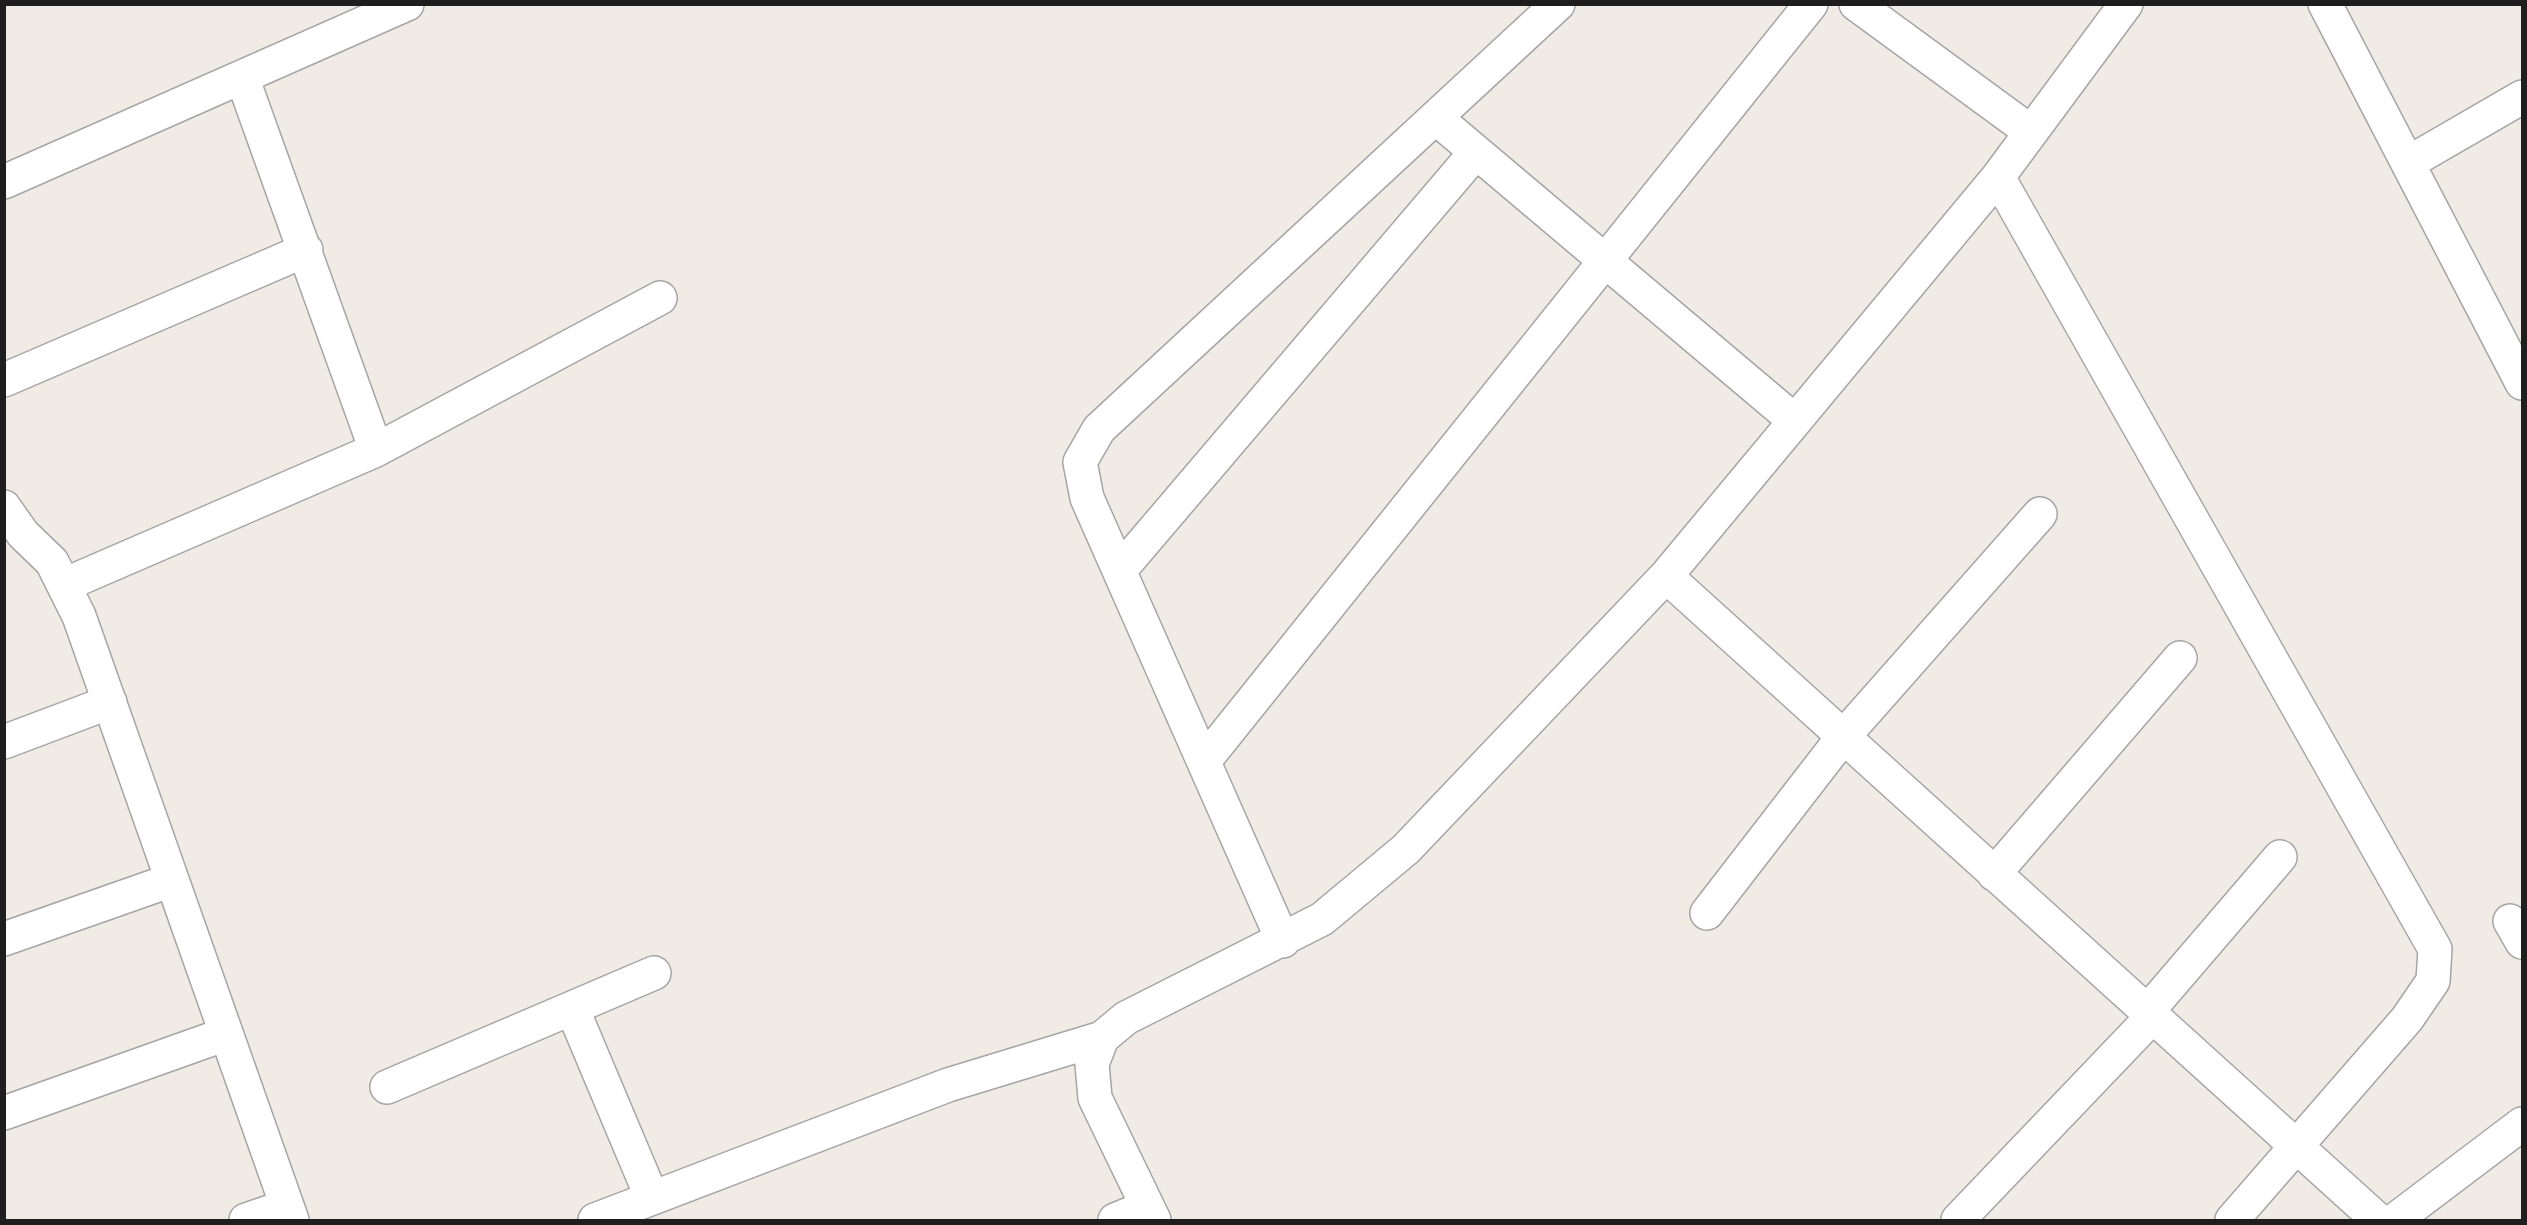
<!DOCTYPE html>
<html>
<head>
<meta charset="utf-8">
<style>
  body { margin:0 }
  #map { position:relative; width:2527px; height:1225px; overflow:hidden; background:#f0ebe4; font-family:"Exo 2",sans-serif }
  canvas { display:block }
  .frame { position:absolute; inset:0; border:6px solid #1e1e1e; pointer-events:none }
</style>
</head>
<body>
<div id="map">
<canvas width="2527" height="1225"></canvas>
<div class="frame"></div>
</div>
<script>
const ctx = document.querySelector('canvas').getContext('2d');
ctx.lineJoin = 'round';
const toPath = rows => new Path2D(rows.map(r => 'M' + r).join(''));
function stroke(path, color, width, dash) { ctx.strokeStyle = color; ctx.lineWidth = width; ctx.lineCap = dash ? 'butt' : 'round'; ctx.setLineDash(dash || []); ctx.stroke(path); }
const street = toPath([
  [1856,4,2031,132],
  [2325,4,2522,383],
  [242,77,376,450],
  [1436,118,1795,421],
  [2408,163,2522,97],
  [1998,177,2435,949,2433,981,2407,1019,2232,1220],
  [4,182,407,4],
  [4,380,306,250],
  [4,507,23,534,52,562,79,616,292,1220],
  [1120,570,1476,152],
  [1666,576,2378,1220],
  [64,585,376,450,660,298],
  [4,742,110,702],
  [1205,760,1811,4],
  [1994,874,2180,658],
  [1707,913,1843,737,2040,514],
  [2510,921,2522,942],
  [4,939,172,880],
  [1283,941,1087,498,1080,462,1099,429,1558,4],
  [572,1008,652,1198],
  [2147,1012,2280,857],
  [387,1087,654,973],
  [4,1113,226,1034],
  [246,1220,287,1206],
  [595,1220,948,1085,1102,1038],
  [1115,1220,1147,1207],
  [1154,1220,1095,1098,1092,1064,1102,1038,1126,1018,1322,919,1406,849,1666,576,1998,177,2126,4],
  [1958,1220,2152,1017],
  [2395,1220,2522,1124]
]);
stroke(street, '#a5a5a5', 36);
stroke(street, '#fff', 33);
</script>
</body>
</html>
